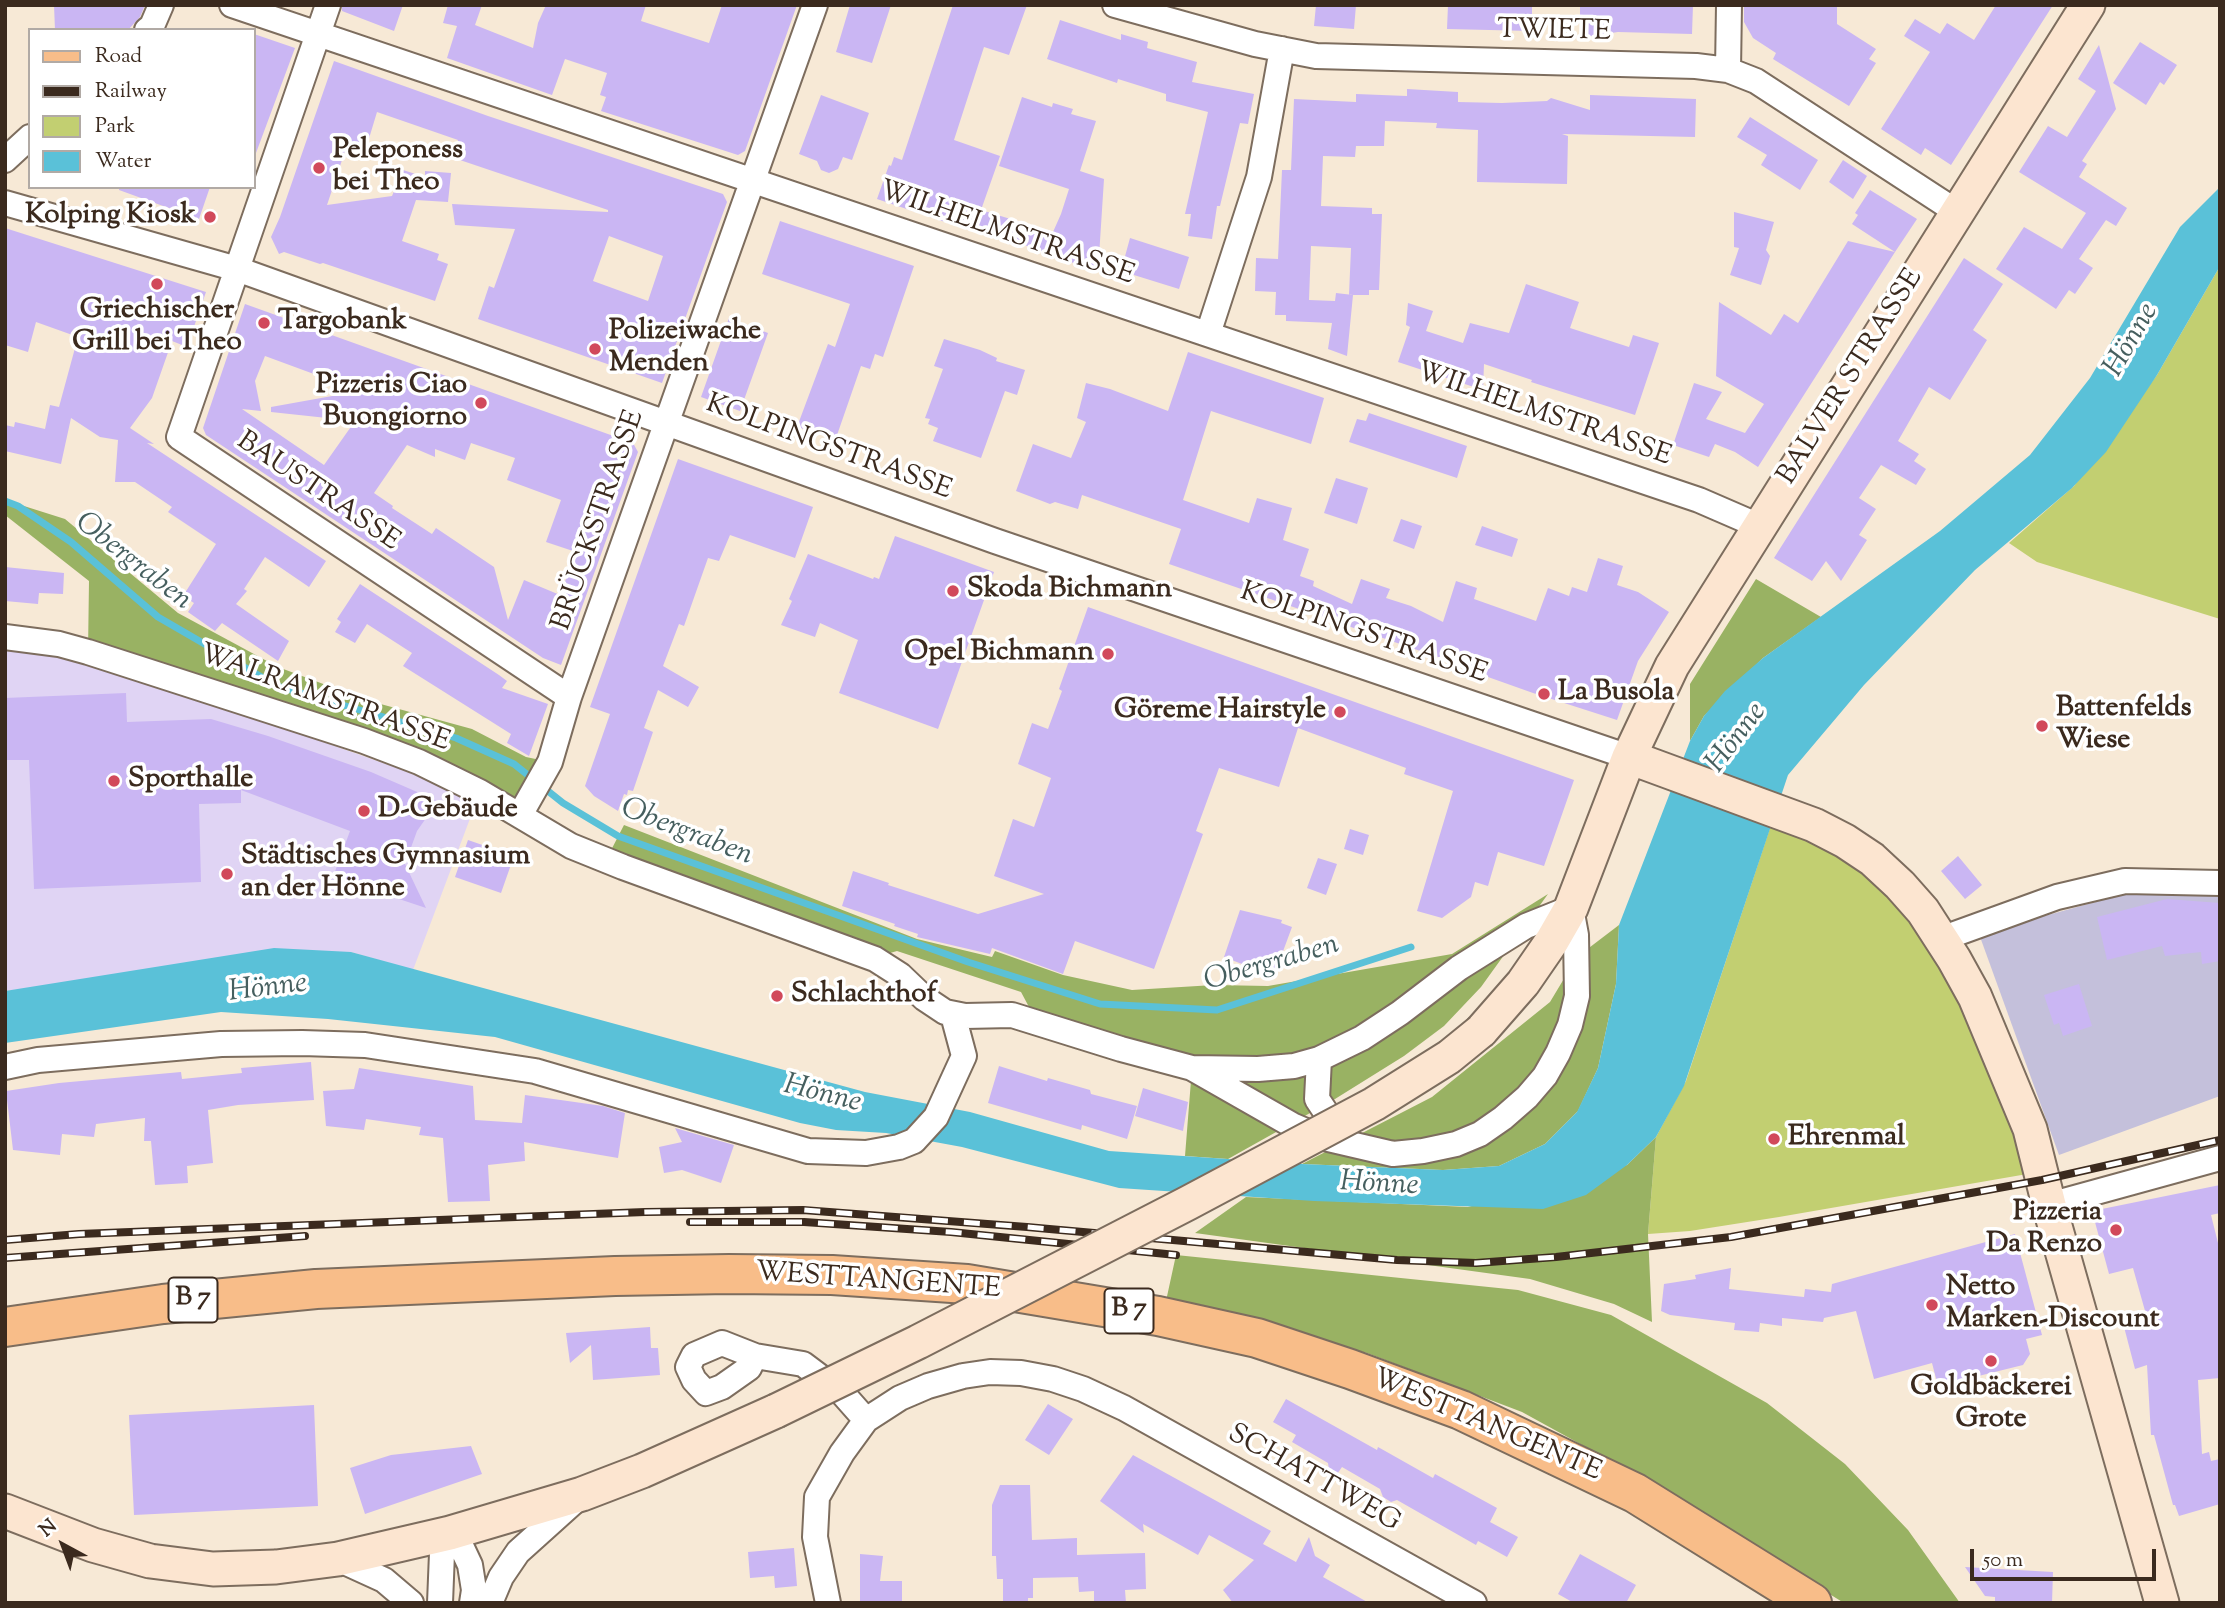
<!DOCTYPE html>
<html>
<head>
<meta charset="utf-8">
<style>
  body { margin:0 }
  #map { position:relative; width:2225px; height:1608px; overflow:hidden; background:#f7e9d6; font-family:"Sorts Mill Goudy",serif }
  canvas { display:block }
  .frame { position:absolute; inset:0; border:7px solid #3b2a1e; pointer-events:none }
  .legend { position:absolute; left:28px; top:28px; width:228px; height:161px; box-sizing:border-box; background:#fff; border:2px solid #b1aaa5; margin:0; padding:9px 12px; list-style:none; font-size:21px; color:#3b2a1e }
  .legend li { display:flex; align-items:center; gap:14px; height:35px }
  .legend b { width:35px; border:2px solid #b1aaa5 }
  .north { position:absolute; left:28px; top:1510px; width:70px; height:70px; -webkit-text-stroke:5px #fff; paint-order:stroke; rotate:319deg; font-size:19px; font-weight:700; line-height:28px; text-align:center; color:#3b2a1e }
  .north::after { content:''; display:block; margin:auto; width:24px; height:32px; background:#3b2a1e; clip-path:polygon(50% 0,100% 100%,50% 72%,0 100%) }
  .scale { position:absolute; left:1970px; top:1549px; width:186px; height:32px; box-sizing:border-box; border:4px solid #3b2a1e; border-top:0; padding-left:9px; font-size:21px; line-height:24px; white-space:nowrap; color:#3b2a1e; -webkit-text-stroke:5px #fff; paint-order:stroke }
</style>
</head>
<body>
<div id="map">
<canvas width="2225" height="1608"></canvas>
<div class="frame"></div>
<ul class="legend">
<li><b style="height:9px;background:#f8bd89"></b>Road</li>
<li><b style="height:9px;background:#3b2a1e"></b>Railway</li>
<li><b style="height:19px;background:#c2cf71"></b>Park</li>
<li><b style="height:19px;background:#5ac1d8"></b>Water</li>
</ul>
<div class="north">N</div>
<div class="scale">50 m</div>
</div>
<script>
const ctx = document.querySelector('canvas').getContext('2d');
ctx.lineJoin = 'round';
function fillPath(path, color) { ctx.fillStyle = color; ctx.fill(path, 'evenodd'); }
const toPath = rows => new Path2D(rows.map(r => 'M' + r).join(''));
function stroke(path, color, width, dash) { ctx.strokeStyle = color; ctx.lineWidth = width; ctx.lineCap = dash ? 'butt' : 'round'; ctx.setLineDash(dash || []); ctx.stroke(path); }
function drawText(font, color, halo, rows, align = 'center') {
  ctx.font = font + ' "Sorts Mill Goudy",serif'; ctx.lineWidth = 7; ctx.setLineDash([]); ctx.textBaseline = 'middle'; ctx.strokeStyle = halo; ctx.fillStyle = color; for (const [text, x, y, turn = 0] of rows) {
    ctx.save(); ctx.translate(x, y); ctx.rotate((+turn || 0) * Math.PI / 180); ctx.textAlign = isNaN(turn) ? turn : align; if (halo) ctx.strokeText(text, 0, 0); ctx.fillText(text, 0, 0); ctx.restore();
  }
}
const built = toPath([
  [5,647,74,654,400,769,477,800,413,970,351,952,5,991]
]);
const industrial = toPath([
  [2128,893,2220,893,2220,1096,2059,1155,1979,934]
]);
const green = toPath([
  [2220,266,2220,619,2037,562,2009,543,2074,486,2157,375],
  [1773,819,1864,863,1946,961,2033,1173,1779,1217,1690,1231,1648,1234,1656,1137,1686,1081]
]);
const forest = toPath([
  [5,500,65,519,178,613,278,667,366,700,472,729,526,757,550,762,520,815,454,779,88,652,89,581,5,515],
  [1756,579,1821,617,1763,658,1704,716,1690,741,1690,684],
  [624,825,917,939,992,957,995,951,1063,975,1132,990,1214,985,1268,986,1452,954,1548,894,1481,987,1444,1026,1404,1056,1335,1099,1228,1159,1185,1156,1192,1068,1037,1022,1021,992,897,951,876,957,606,860],
  [1619,925,1616,984,1598,1068,1578,1111,1545,1144,1499,1166,1443,1170,1302,1164,1432,1097,1550,1002,1577,957],
  [1656,1137,1648,1234,1652,1322,1614,1304,1530,1279,1195,1233,1246,1197,1468,1207,1627,1165],
  [1176,1255,1518,1290,1611,1315,1767,1403,1845,1464,1908,1530,1960,1603,1844,1603,1644,1479,1522,1412,1367,1353,1166,1301]
]);
const water = toPath([
  [2220,187,2220,266,2157,375,2106,452,2072,488,1975,570,1864,685,1788,775,1684,1086,1656,1137,1627,1165,1586,1195,1543,1209,1314,1201,1119,1188,962,1147,886,1133,836,1130,800,1123,495,1037,328,1019,221,1012,5,1043,5,991,274,948,351,952,865,1092,970,1112,1109,1151,1302,1164,1443,1170,1499,1166,1545,1144,1577,1112,1598,1068,1616,984,1619,925,1690,741,1704,716,1725,691,1763,658,1940,531,2030,455,2090,378,2180,227]
]);
const stream = toPath([
  [5,501,18,506,71,542,158,617,277,686,456,738,514,764,563,803,618,836,968,962,1100,1004,1217,1010,1411,947]
]);
const building = toPath([
  [54,5,145,5,140,17,128,30,55,30],
  [342,5,403,5,394,31,342,11],
  [448,5,482,5,475,25,533,48,538,23,546,5,646,5,641,21,709,43,722,5,797,5,745,151,738,155,601,111,606,97,600,95,607,73,565,59,552,95,447,58,457,26,443,23],
  [850,5,891,5,872,63,836,52],
  [953,5,1027,5,1009,55,984,47,954,140,1000,156,981,210,1053,232,1061,214,1069,189,999,166,1022,97,1052,107,1053,103,1073,109,1071,114,1096,121,1080,171,1104,179,1098,272,956,220,954,225,877,199,889,165,891,166,894,157,902,160],
  [1316,5,1356,5,1354,29,1314,26],
  [1448,5,1532,5,1532,31,1447,29],
  [1580,5,1693,5,1692,34,1618,32,1585,37,1580,31],
  [1744,5,1837,5,1837,24,1876,49,1869,59,1876,63,1849,106,1773,59,1776,53,1753,38,1744,22],
  [1996,5,2053,5,1951,165,1925,148,1921,155,1881,129,1930,52,1904,36,1915,19,1940,34,1947,23,1974,40],
  [1060,20,1121,40,1121,34,1148,42,1147,48,1197,62,1192,82,1254,94,1248,124,1240,123,1220,206,1217,206,1212,239,1188,236,1191,214,1185,214,1208,112,1166,101,1166,94,1118,79,1117,83,1047,59],
  [254,34,295,48,256,153,254,153],
  [2140,42,2177,65,2164,85,2160,82,2146,105,2113,83],
  [2099,45,2116,109,2082,161,2087,164,2079,177,2127,208,2116,226,2106,220,2079,259,2093,268,2075,294,2069,290,2056,309,1996,269,2024,227,2062,249,2086,213,2019,172,2048,126,2067,137,2096,91,2078,79],
  [334,61,488,116,723,194,727,202,662,383,478,319,489,286,494,288,515,229,455,225,452,204,608,212,608,210,454,158,458,140,377,112,364,155,346,148,327,205,392,196,403,170,425,177,425,171,451,173,448,202,416,200,402,241,439,254,437,260,448,264,435,301,323,263,320,264,284,252,279,254,271,237,280,217],
  [609,236,663,256,648,301,593,281],
  [1407,89,1458,92,1458,102,1502,103,1547,101,1551,98,1590,110,1590,95,1696,99,1695,137,1562,134,1568,136,1567,184,1477,182,1478,130,1436,128,1437,123,1385,121,1384,146,1356,146,1355,157,1323,156,1321,206,1372,208,1372,214,1382,214,1379,290,1369,290,1369,295,1349,295,1351,248,1311,246,1309,300,1335,301,1336,293,1353,295,1347,356,1328,349,1332,323,1286,321,1286,315,1275,315,1276,292,1255,291,1256,258,1278,259,1282,170,1291,170,1294,99,1356,102,1356,94,1407,96],
  [821,95,869,113,852,160,843,157,838,169,829,173,821,170,817,161,799,154],
  [1750,117,1818,160,1800,190,1761,165,1767,155,1737,137],
  [1843,160,1867,176,1853,199,1829,182],
  [119,187,210,187,199,219,119,190],
  [1870,190,1917,219,1895,252,1852,224,1858,215,1855,213],
  [1734,212,1774,222,1766,250,1770,256,1761,285,1730,275,1739,248,1734,247],
  [780,221,914,266,883,357,875,354,870,369,861,366,836,438,797,427,828,344,835,347,850,304,762,274],
  [5,228,206,292,187,347,172,341,152,398,130,428,154,444,147,443,326,561,309,587,265,557,244,589,247,591,236,604,289,641,278,661,222,623,215,631,188,612,194,603,183,596,216,544,168,512,172,507,135,482,115,482,118,440,100,437,71,418,61,464,5,451,5,425,14,427,15,422,45,429,50,405,59,407,78,337,36,322,28,352,5,345],
  [1130,238,1189,257,1179,289,1121,271],
  [1848,241,1895,252,1758,467,1735,452,1715,444,1709,457,1673,445,1694,383,1722,392,1706,419,1745,433,1764,404,1716,376,1719,302,1771,335,1784,314,1798,323],
  [1964,258,2003,284,1973,330,1987,340,1950,400,1929,387,1898,441,1919,454,1914,461,1926,469,1916,485,1881,465,1859,498,1876,509,1859,535,1867,540,1841,581,1826,561,1812,581,1774,558],
  [1526,284,1579,302,1570,328,1629,347,1633,335,1659,343,1635,415,1531,382,1532,380,1484,364,1483,390,1398,362,1410,327,1406,325,1408,303,1433,311,1426,331,1463,343,1470,323,1509,333],
  [245,304,633,443,638,452,561,665,543,658,206,435,203,428],
  [265,356,360,391,271,407,271,412,355,421,324,465,242,409,261,411,255,381],
  [471,443,515,458,507,480,561,500,546,542,576,552,560,595,524,580,508,620,494,567,436,528,432,534,392,508,393,506,374,493,407,445,435,457,435,449,465,460],
  [729,318,768,333,740,411,701,397],
  [944,339,980,350,997,358,996,361,1025,370,1017,395,1005,391,981,458,933,441,938,428,928,424,930,419,925,418,943,369,934,366],
  [1188,352,1324,398,1311,444,1211,411,1183,500,1249,523,1257,498,1292,508,1283,540,1309,549,1300,576,1314,581,1313,586,1352,604,1361,579,1390,589,1386,598,1411,606,1443,622,1456,581,1477,588,1474,599,1536,621,1548,588,1569,596,1572,587,1587,592,1598,558,1623,566,1617,585,1638,592,1669,612,1638,661,1617,720,1533,693,1488,677,1481,672,1169,564,1181,529,1082,495,1078,509,1055,502,1050,504,1016,491,1033,444,1071,458,1086,422,1077,418,1086,383,1110,389,1168,411],
  [1369,413,1467,446,1457,478,1349,442,1357,419,1366,421],
  [678,459,813,507,795,558,730,535,719,561,708,558,684,626,679,624,663,666,699,687,688,707,658,690,644,728,653,732,633,791,628,790,627,795,624,794,618,811,594,796,585,786,610,714,590,707],
  [1336,478,1368,488,1357,524,1324,513],
  [1401,519,1422,526,1414,549,1393,541],
  [1482,526,1518,539,1512,557,1475,545],
  [895,536,994,572,938,729,839,693,858,640,820,623,815,637,781,625,792,601,789,599,808,554,873,579,874,577,879,579],
  [5,567,64,573,63,594,39,593,38,604,5,601],
  [360,584,499,675,507,681,502,688,548,704,529,756,507,743,511,734,403,666,412,653,367,624,355,643,335,632,341,622,337,619],
  [1088,607,1574,780,1544,866,1498,852,1488,886,1475,882,1471,897,1442,918,1417,911,1453,791,1404,774,1406,768,1298,728,1279,787,1219,768,1196,831,1203,834,1154,969,1075,941,1063,974,992,948,990,954,917,937,918,934,894,926,895,924,842,906,853,871,889,883,888,885,978,914,1044,894,994,876,1013,819,1034,827,1051,778,1018,764,1032,723,1048,729,1062,691,1059,689],
  [126,693,127,722,211,719,268,736,371,772,438,801,417,831,405,864,426,908,333,877,350,831,241,790,241,803,199,804,201,882,34,889,29,760,5,760,5,698],
  [1350,829,1369,835,1363,855,1344,849],
  [468,840,514,856,501,893,455,877],
  [1958,856,1982,885,1965,899,1941,871],
  [1318,858,1337,864,1326,895,1307,888],
  [2167,899,2220,903,2220,961,2202,964,2201,952,2165,956,2162,946,2107,960,2097,917],
  [1240,910,1282,920,1281,923,1292,927,1275,973,1266,970,1265,973,1224,957],
  [2079,984,2092,1026,2063,1036,2059,1023,2054,1025,2044,995],
  [311,1062,314,1100,238,1105,208,1110,213,1163,187,1166,188,1183,155,1185,151,1141,144,1141,145,1118,96,1124,94,1137,62,1134,60,1155,13,1150,6,1091,59,1083,181,1072,182,1079,242,1073,241,1068],
  [999,1066,1047,1081,1048,1078,1090,1090,1091,1094,1137,1106,1127,1139,1082,1125,1081,1130,988,1103],
  [359,1068,473,1086,475,1120,522,1123,525,1095,603,1106,625,1113,618,1158,524,1142,525,1161,488,1165,490,1201,448,1202,443,1138,419,1135,421,1127,366,1119,364,1130,326,1126,323,1091,354,1089],
  [1143,1088,1188,1102,1183,1131,1135,1116],
  [675,1128,734,1145,721,1183,682,1170,664,1173,659,1147,682,1142],
  [2220,1185,2220,1213,2211,1215,2220,1251,2220,1378,2198,1380,2202,1454,2209,1452,2211,1461,2220,1459,2220,1504,2179,1516,2175,1505,2173,1505,2154,1435,2151,1435,2147,1365,2135,1369,2123,1323,2147,1318,2133,1268,2109,1274,2092,1211],
  [2015,1234,2042,1335,2026,1339,2030,1354,2023,1365,1938,1386,1932,1363,1874,1379,1856,1311,1824,1318,1823,1322,1782,1318,1782,1326,1760,1323,1759,1332,1734,1330,1735,1323,1670,1315,1661,1311,1664,1284,1696,1279,1695,1275,1731,1268,1729,1289,1804,1297,1805,1289,1831,1292,1832,1284],
  [650,1327,651,1348,658,1348,660,1375,593,1380,591,1345,570,1363,566,1333],
  [1286,1399,1377,1450,1378,1447,1433,1478,1435,1474,1497,1508,1490,1522,1518,1537,1507,1557,1478,1541,1476,1545,1397,1500,1391,1502,1383,1497,1380,1489,1342,1467,1331,1483,1328,1463,1292,1442,1296,1435,1273,1422],
  [1048,1404,1073,1419,1049,1455,1025,1440],
  [314,1405,318,1506,134,1515,129,1415],
  [471,1446,482,1474,365,1514,350,1468,391,1455],
  [1133,1455,1271,1531,1263,1544,1296,1562,1309,1537,1315,1556,1330,1565,1323,1577,1369,1603,1233,1603,1223,1590,1254,1560,1209,1535,1198,1555,1143,1524,1144,1533,1100,1501],
  [1000,1485,1030,1485,1032,1540,1077,1538,1077,1555,1145,1553,1146,1589,1125,1590,1126,1603,1094,1603,1094,1591,1079,1592,1078,1577,1033,1578,1033,1598,1028,1598,1028,1603,1003,1603,1003,1579,997,1579,996,1556,992,1556,992,1505],
  [794,1548,797,1586,775,1588,774,1576,750,1578,748,1552],
  [860,1554,883,1556,880,1581,902,1581,902,1603,860,1603],
  [1580,1554,1636,1585,1626,1603,1574,1603,1558,1594],
  [1965,1567,2053,1572,2052,1603,1995,1603,1995,1597,1985,1596]
]);
const street = toPath([
  [232,5,1699,500,1759,526],
  [328,5,179,437,569,697],
  [1115,5,1255,44,1316,56,1696,66,1728,70,1756,81,1957,212],
  [147,30,152,26,161,5],
  [1728,70,1729,5],
  [5,160,30,137],
  [5,203,237,269,995,541,1629,757],
  [1208,334,1259,177,1282,49],
  [5,637,59,644,88,652,364,741,419,762,480,792,571,846,623,867,875,959,900,975,924,998,945,1012,965,1016,1012,1015,1121,1049,1192,1068,1258,1069,1294,1066,1319,1059,1362,1038,1400,1013,1459,968,1526,926,1571,908,1576,935,1577,996,1570,1025,1558,1053,1545,1076,1527,1097,1503,1118,1480,1134,1456,1144,1423,1151,1393,1154,1320,1137,1292,1125,1192,1068],
  [520,815,550,762,569,697,815,5],
  [1941,939,2057,897,2125,881,2220,883],
  [1319,1059,1317,1099,1343,1138],
  [5,1067,38,1060,221,1044,302,1043,365,1045,535,1071,808,1151,866,1153,899,1147,914,1141,936,1117,964,1056,953,1015],
  [2049,1205,2220,1158],
  [755,1356,749,1368,722,1387,706,1393,694,1380,688,1367,694,1355,722,1343,755,1356,803,1364,843,1394,866,1420],
  [338,1559,384,1580,411,1603],
  [440,1603,442,1553,450,1533,462,1548,470,1565,474,1590,472,1603],
  [490,1603,501,1577,518,1552,578,1498],
  [828,1603,815,1537,817,1497,842,1453,866,1420,900,1398,928,1386,963,1376,990,1372,1021,1373,1053,1379,1083,1389,1124,1408,1474,1603]
]);
const secondary = toPath([
  [1629,757,1814,825,1845,841,1872,859,1900,885,1923,911,1954,959,1975,997,2030,1129,2049,1205,2162,1603],
  [1481,1031,1523,983,1552,941,1571,908,1629,757,1672,666,2088,5],
  [5,1511,93,1545,150,1561,213,1569,276,1567,338,1559,450,1533,582,1494,642,1471,776,1411]
]);
const primary = toPath([
  [5,1327,163,1304,316,1289,615,1276,729,1274,832,1275,967,1284,1158,1316,1257,1338,1350,1369,1461,1410,1635,1493,1812,1603]
]);
const rail = toPath([
  [690,1222,804,1222,951,1232,1176,1255],
  [5,1240,79,1234,645,1212,803,1210,1027,1227,1397,1260,1476,1263,1556,1257,1731,1237,2042,1180,2220,1140],
  [5,1258,305,1236]
]);
const secondaryBridge = toPath([
  [776,1411,918,1342,1188,1203,1374,1104,1449,1057,1481,1031]
]);
const markers = [
  [319,168,7,"#d1495b"],
  [210,217,7,"#d1495b"],
  [157,284,7,"#d1495b"],
  [264,323,7,"#d1495b"],
  [595,349,7,"#d1495b"],
  [481,403,7,"#d1495b"],
  [953,591,7,"#d1495b"],
  [1108,654,7,"#d1495b"],
  [1544,694,7,"#d1495b"],
  [1340,712,7,"#d1495b"],
  [2042,726,7,"#d1495b"],
  [114,781,7,"#d1495b"],
  [364,811,7,"#d1495b"],
  [227,874,7,"#d1495b"],
  [777,996,7,"#d1495b"],
  [1774,1139,7,"#d1495b"],
  [2116,1230,7,"#d1495b"],
  [1932,1305,7,"#d1495b"],
  [1991,1361,7,"#d1495b"]
];
const shields = [
  [193,1300,49],
  [1129,1311,49]
];
const shieldNames = [
  ["B 7",193,1300],
  ["B 7",1129,1311]
];
const streetNames = [
  ["TWIETE",1554,33,1],
  ["WILHELMSTRASSE",1006,235,19],
  ["BALVER STRASSE",1852,378,-58],
  ["WILHELMSTRASSE",1543,416,19],
  ["KOLPINGSTRASSE",828,449,20],
  ["BAUSTRASSE",317,493,34],
  ["BRÜCKSTRASSE",600,521,-71],
  ["KOLPINGSTRASSE",1363,635,19],
  ["WALRAMSTRASSE",324,700,20],
  ["WESTTANGENTE",878,1283,4],
  ["WESTTANGENTE",1486,1427,23],
  ["SCHATTWEG",1313,1480,29]
];
const poiNames = [
  ["Peleponess",333,152],
  ["bei Theo",333,184],
  ["Kolping Kiosk",196,217,"right"],
  ["Griechischer",157,312,"center"],
  ["Grill bei Theo",157,344,"center"],
  ["Targobank",278,323],
  ["Polizeiwache",609,333],
  ["Menden",609,365],
  ["Pizzeris Ciao",467,387,"right"],
  ["Buongiorno",467,419,"right"],
  ["Skoda Bichmann",967,591],
  ["Opel Bichmann",1094,654,"right"],
  ["La Busola",1558,694],
  ["Battenfelds",2056,710],
  ["Wiese",2056,742],
  ["Göreme Hairstyle",1326,712,"right"],
  ["Sporthalle",128,781],
  ["D-Gebäude",378,811],
  ["Städtisches Gymnasium",241,858],
  ["an der Hönne",241,890],
  ["Schlachthof",791,996],
  ["Ehrenmal",1788,1139],
  ["Pizzeria",2102,1214,"right"],
  ["Da Renzo",2102,1246,"right"],
  ["Netto",1946,1289],
  ["Marken-Discount",1946,1321],
  ["Goldbäckerei",1991,1389,"center"],
  ["Grote",1991,1421,"center"]
];
const waterNames = [
  ["Hönne",2133,341,-60],
  ["Obergraben",132,563,38],
  ["Hönne",1738,739,-53],
  ["Obergraben",686,834,21],
  ["Obergraben",1272,965,-16],
  ["Hönne",268,990,-7],
  ["Hönne",822,1096,14],
  ["Hönne",1379,1186,3]
];
fillPath(built, '#e0d4f4');
fillPath(industrial, '#c4c0db');
fillPath(green, '#c2cf71');
fillPath(forest, '#99b263');
fillPath(water, '#5ac1d8');
stroke(stream, '#5ac1d8', 7);
fillPath(building, '#cab6f3');
stroke(street, '#7d6d5e', 28);
stroke(secondary, '#7d6d5e', 37);
stroke(primary, '#7d6d5e', 42);
stroke(street, '#fff', 24);
stroke(secondary, '#fce5d0', 33);
stroke(primary, '#f8bd89', 38);
stroke(rail, '#3b2a1e', 8);
stroke(rail, '#fff', 5, [16]);
stroke(secondaryBridge, '#7d6d5e', 37, []);
stroke(secondaryBridge, '#fce5d0', 33);
for (const [x, y, r, color] of markers) { const dot = new Path2D(); dot.arc(x, y, r, 0, 2 * Math.PI); ctx.fillStyle = color; ctx.fill(dot); stroke(dot, '#fff', 2.5); }
for (const [x, y, w] of shields) { const box = new Path2D(); box.roundRect(x - w / 2, y - 22.5, w, 45, 5); ctx.fillStyle = '#fff'; ctx.fill(box); stroke(box, '#3b2a1e', 2); }
drawText('bold 26px', '#3b2a1e', null, shieldNames);
drawText('28px', '#3b2a1e', '#fff', streetNames);
drawText('bold 28px', '#3b2a1e', '#fff', poiNames, 'left');
drawText('italic 30px', '#465f5f', '#fff', waterNames);
</script>
</body>
</html>
